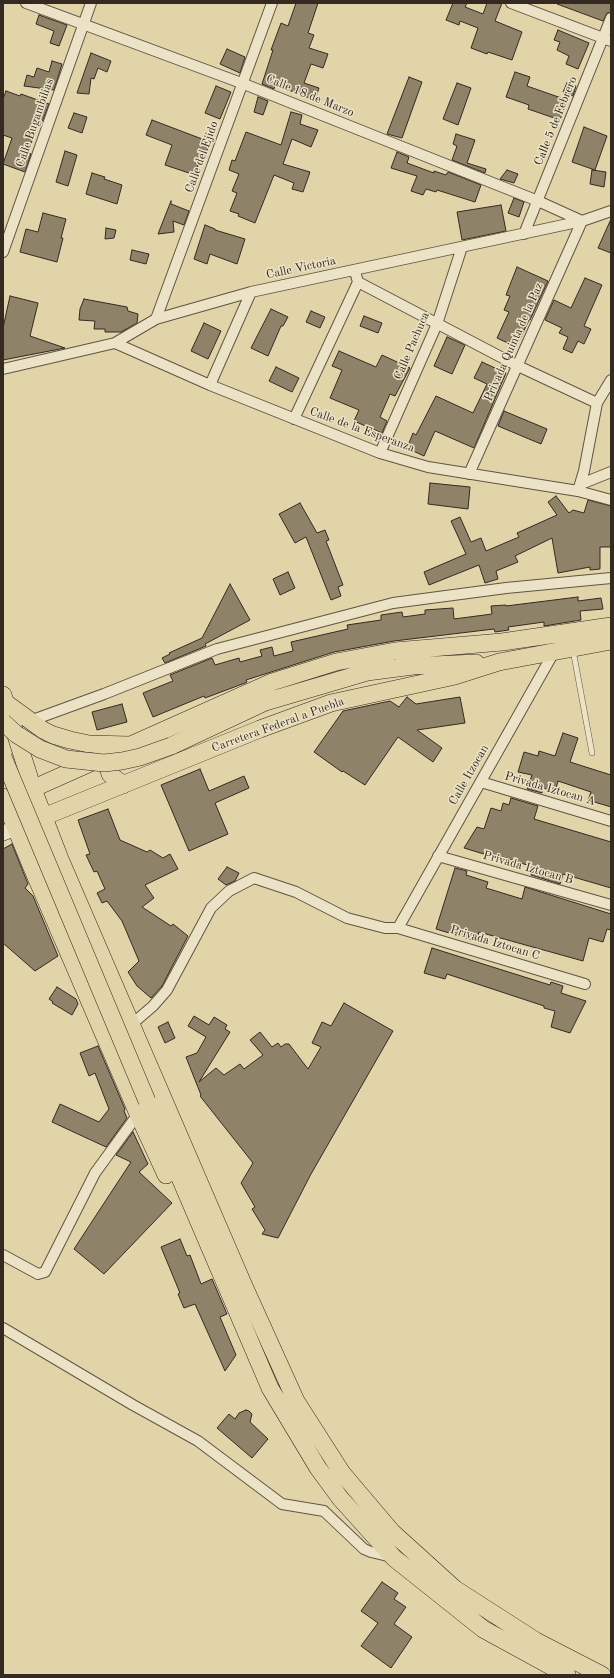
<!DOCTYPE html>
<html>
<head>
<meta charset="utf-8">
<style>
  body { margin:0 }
  #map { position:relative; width:614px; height:1678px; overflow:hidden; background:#e2d4a9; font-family:"Old Standard TT",serif }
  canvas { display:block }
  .frame { position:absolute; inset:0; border:4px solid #342a22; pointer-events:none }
</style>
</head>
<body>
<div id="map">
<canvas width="614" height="1678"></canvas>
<div class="frame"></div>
</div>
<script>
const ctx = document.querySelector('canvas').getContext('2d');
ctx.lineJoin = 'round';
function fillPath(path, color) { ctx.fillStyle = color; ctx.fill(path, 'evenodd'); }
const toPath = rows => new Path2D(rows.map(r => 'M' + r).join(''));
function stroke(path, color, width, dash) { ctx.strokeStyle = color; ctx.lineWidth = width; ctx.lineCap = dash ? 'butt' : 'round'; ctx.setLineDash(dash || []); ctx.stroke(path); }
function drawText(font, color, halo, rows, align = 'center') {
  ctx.font = font + ' "Old Standard TT",serif'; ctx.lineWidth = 3; ctx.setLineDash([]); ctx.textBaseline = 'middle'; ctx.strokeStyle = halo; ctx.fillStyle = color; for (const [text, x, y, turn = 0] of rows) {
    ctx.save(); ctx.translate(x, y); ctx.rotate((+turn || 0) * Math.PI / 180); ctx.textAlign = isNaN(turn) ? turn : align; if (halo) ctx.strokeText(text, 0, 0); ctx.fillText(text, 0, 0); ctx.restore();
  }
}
const building = toPath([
  [296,3,318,3,308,33,314,35,309,48,328,54,323,68,311,64,304,83,319,88,315,100,275,85,274,89,262,84,273,50,271,50,281,23,288,26,296,3],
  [453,3,467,3,465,7,483,14,487,3,502,3,495,21,522,32,512,60,488,52,487,54,471,48,478,28,460,21,459,25,446,20,453,3],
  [557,3,611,3,611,12,607,13,603,21,557,4,557,3],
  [39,15,67,25,59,46,50,43,54,31,36,24,39,15],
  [558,30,589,43,578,69,566,64,569,56,557,50,560,42,554,40,558,30],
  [227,49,245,57,240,73,220,64,227,49],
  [91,53,111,61,107,72,98,68,94,79,91,78,89,94,77,93,91,53],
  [52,61,62,64,54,90,24,86,27,75,34,77,37,68,49,72,52,61],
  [515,72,530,77,527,86,567,100,560,120,528,109,529,105,506,97,515,72],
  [409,77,422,82,402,138,387,134,409,77],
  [457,83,471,88,458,125,443,119,457,83],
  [567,83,576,86,573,96,563,92,567,83],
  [216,86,231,92,220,119,205,113,216,86],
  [6,91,20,96,21,94,49,104,42,122,39,121,28,152,31,154,25,172,3,164,12,138,3,135,3,99,6,91],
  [258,97,268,101,263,115,254,112,258,97],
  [291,112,302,115,300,124,318,130,311,147,292,139,283,164,310,172,303,192,292,189,294,183,274,175,255,223,238,216,239,214,230,211,237,193,232,191,239,174,229,170,232,160,235,161,246,132,281,145,291,112],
  [74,113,87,117,82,133,68,128,74,113],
  [152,120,210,142,205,157,201,156,195,175,165,165,172,145,146,135,152,120],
  [584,127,607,136,595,170,572,162,584,127],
  [456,134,475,140,467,163,486,169,485,173,452,160,457,146,453,144,456,134],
  [65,151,77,155,68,186,56,182,65,151],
  [397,152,409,157,407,163,434,173,434,171,446,175,448,172,481,185,475,202,437,190,436,192,426,189,423,195,411,191,417,176,391,168,397,152],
  [507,170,518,174,514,183,500,179,507,170],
  [592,170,606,172,604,187,590,184,592,170],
  [92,173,105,177,104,179,122,185,117,204,86,194,92,173],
  [514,198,524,202,519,217,508,213,514,198],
  [171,201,171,204,189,211,184,225,173,221,174,232,158,234,171,201],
  [501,205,506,231,462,240,457,212,501,205],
  [43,213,66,219,61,238,63,238,57,262,20,252,26,229,38,232,43,213],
  [611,219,611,253,598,248,611,219],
  [205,225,215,229,215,230,245,239,237,264,210,254,207,264,194,259,205,225],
  [106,228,116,230,114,238,105,239,106,228],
  [132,250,149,254,146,264,130,260,132,250],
  [517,267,548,281,530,320,529,320,516,347,497,338,509,312,504,310,510,296,506,295,517,267],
  [585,278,602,285,584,326,591,329,584,344,578,341,572,353,563,349,568,337,559,333,562,328,545,320,554,300,571,308,585,278],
  [10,296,38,303,30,336,65,348,3,360,3,328,10,296],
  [84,299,127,307,128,311,138,314,137,323,121,332,105,332,105,329,94,329,95,321,79,320,80,309,84,299],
  [271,309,288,317,283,326,281,326,268,356,251,348,271,309],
  [311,311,325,317,320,328,306,322,311,311],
  [364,316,382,323,378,333,360,326,364,316],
  [204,323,221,331,208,359,191,351,204,323],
  [447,337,465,345,452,374,434,366,447,337],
  [339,351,376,367,382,355,410,368,395,396,390,394,380,417,387,421,382,433,354,421,359,410,330,398,342,370,332,366,339,351],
  [482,362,506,373,474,448,435,431,424,456,407,448,413,433,416,435,436,396,473,413,487,384,474,378,482,362],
  [276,367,299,378,292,392,269,381,276,367],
  [504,411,547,429,541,444,498,426,504,411],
  [430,483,470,487,468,509,428,504,430,483],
  [556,496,569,513,573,510,584,513,588,500,611,506,611,547,600,547,600,569,590,570,590,567,558,573,552,538,515,556,518,562,496,571,498,579,485,583,479,565,429,585,424,572,466,554,451,521,460,517,471,542,481,538,486,551,519,537,517,533,557,515,548,502,556,496],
  [300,503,317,533,325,530,329,540,326,541,343,585,338,587,341,596,331,600,306,537,295,543,279,514,300,503],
  [288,572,295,588,280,595,273,579,288,572],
  [230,584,250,620,205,644,206,646,165,663,162,658,170,654,169,653,202,638,230,584],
  [578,597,578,601,601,598,603,609,580,611,581,620,544,626,544,622,508,627,509,630,495,632,494,629,394,641,334,652,246,680,247,682,245,683,205,698,204,696,153,717,143,693,173,681,170,675,212,658,215,665,239,658,240,662,262,656,260,650,272,647,274,656,293,651,291,642,348,629,347,625,381,620,381,615,402,612,403,617,425,614,425,610,453,608,454,619,492,614,491,606,506,605,506,606,578,597],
  [407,697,416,704,460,697,465,723,417,730,442,748,433,762,398,737,365,785,343,771,342,772,314,752,343,711,390,701,399,707,407,697],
  [122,704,127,722,97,730,92,712,122,704],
  [563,733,578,738,570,762,611,775,611,807,588,800,591,792,558,781,555,792,543,788,542,793,527,789,532,775,518,772,524,752,538,756,539,751,555,756,563,733],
  [200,769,209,791,244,776,249,788,215,803,228,834,189,851,161,785,200,769],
  [511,798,538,806,534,819,611,842,611,888,563,874,560,884,531,875,533,867,503,857,487,853,487,855,464,848,477,827,484,829,491,808,501,811,503,803,509,805,511,798],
  [108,809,120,840,147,852,150,850,163,858,170,854,178,869,145,885,154,898,142,907,171,926,173,924,188,936,162,986,151,998,137,986,128,972,139,961,122,921,107,901,102,903,97,893,105,889,97,871,94,872,86,855,90,854,78,820,108,809],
  [12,844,28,884,25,888,33,896,58,956,35,971,3,943,3,849,12,844],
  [227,867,239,873,235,881,226,885,218,879,227,867],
  [455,868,467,871,466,875,488,882,486,888,522,899,525,887,611,914,611,930,607,929,603,942,589,938,583,961,479,932,476,941,436,929,455,868],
  [432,948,550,985,551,982,563,986,561,993,586,1001,570,1033,551,1027,555,1011,544,1008,544,1006,447,974,445,979,424,973,432,948],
  [57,987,76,999,78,1004,72,1015,52,1003,53,1002,49,999,57,987],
  [344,1003,393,1031,311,1174,278,1238,262,1234,265,1230,252,1209,255,1207,241,1183,253,1163,200,1096,201,1095,186,1057,197,1053,206,1037,188,1026,194,1016,209,1025,214,1017,227,1025,225,1029,230,1032,199,1082,216,1068,224,1075,240,1064,244,1069,263,1055,250,1040,260,1032,272,1047,278,1043,281,1047,285,1044,289,1044,308,1069,321,1047,312,1043,322,1022,331,1026,344,1003],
  [168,1022,175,1038,165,1043,158,1027,168,1022],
  [98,1046,125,1109,124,1111,127,1118,106,1147,52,1122,60,1104,99,1122,109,1109,95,1073,89,1076,80,1053,98,1046],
  [133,1132,148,1164,139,1172,172,1203,104,1274,74,1249,131,1162,116,1155,133,1132],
  [180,1239,187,1256,190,1255,201,1284,212,1279,227,1314,220,1317,236,1355,225,1371,195,1304,184,1308,178,1294,180,1293,161,1247,180,1239],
  [246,1410,249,1411,252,1414,250,1422,268,1439,252,1458,217,1428,229,1414,235,1419,239,1413,246,1410],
  [382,1582,398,1593,394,1599,406,1607,394,1624,412,1637,391,1668,361,1646,378,1623,361,1611,382,1582]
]);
const lane = toPath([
  [573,650,592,753]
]);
const street = toPath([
  [26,3,244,84,538,201,582,221,469,474],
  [511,3,611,41],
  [524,234,611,18],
  [3,252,91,3],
  [358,282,518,366,597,403,584,471,578,491],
  [156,319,272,3],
  [115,343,210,385,380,453,428,467,578,491,611,500],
  [3,369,115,343,156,319,251,292,582,221,611,211],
  [210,385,251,292],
  [597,403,611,380],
  [294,419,358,282,356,275],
  [380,453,437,324,462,247],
  [581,484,611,472],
  [30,721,104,694,217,649,393,603,506,588,611,578],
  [481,782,611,821],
  [438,856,611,905],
  [398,928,554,652,554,649],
  [132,1024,153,1006,167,990,211,908,229,891,254,878,296,892,347,918,385,928,398,928,585,984],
  [3,1255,38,1274,45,1272,95,1173,138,1114],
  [3,1328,133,1405,198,1441,282,1504,324,1511,364,1549,371,1552,392,1557]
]);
const secondary = toPath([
  [3,833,16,828]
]);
const primary = toPath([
  [3,695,33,789,60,859,244,1286,296,1401,342,1473,392,1532,455,1589,536,1641,602,1675],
  [6,703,43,730,53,735,70,740,89,744,129,745],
  [171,746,265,702,367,672,413,666,476,663],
  [111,754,108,767,110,774,123,785],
  [3,797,33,870,138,1114,166,1175],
  [5,801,272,682,336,662,395,651,502,642,611,626],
  [16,828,260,729,331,703,455,676,499,662,611,641],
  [147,1101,270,1388,318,1468,340,1498,394,1558,483,1629,567,1675]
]);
const primaryBridge = toPath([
  [3,722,16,734,40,749,66,759,104,763,122,761,140,757,171,746],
  [3,757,147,1101]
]);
const streetNames = [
  ["Calle 18 de Marzo",310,96,22],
  ["Calle 5 de Febrero",556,121,-68],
  ["Calle Bugambilias",35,123,-71],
  ["Calle del Ejido",202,157,-70],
  ["Calle Victoria",301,268,-12],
  ["Privada Quinta de la Paz",514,342,-66],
  ["Calle Pachuca",412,346,-67],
  ["Calle de la Esperanza",362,430,20],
  ["Carretera Federal a Puebla",278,725,-20],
  ["Calle Itzocan",469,775,-60],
  ["Privada Iztocan A",550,789,16],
  ["Privada Iztocan B",528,868,16],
  ["Privada Iztocan C",495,943,17]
];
fillPath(building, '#8e8268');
stroke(building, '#342a22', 1);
stroke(lane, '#605444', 6);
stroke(street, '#605444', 12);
stroke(secondary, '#342a22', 16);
stroke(primary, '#342a22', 18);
stroke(lane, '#ece3c7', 5);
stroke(street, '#ece3c7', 10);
stroke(secondary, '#ece3c7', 15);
stroke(primary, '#e2d4a9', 17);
stroke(primaryBridge, '#342a22', 18, []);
stroke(primaryBridge, '#e2d4a9', 17);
drawText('12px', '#342a22', '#ece3c7', streetNames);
</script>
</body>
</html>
